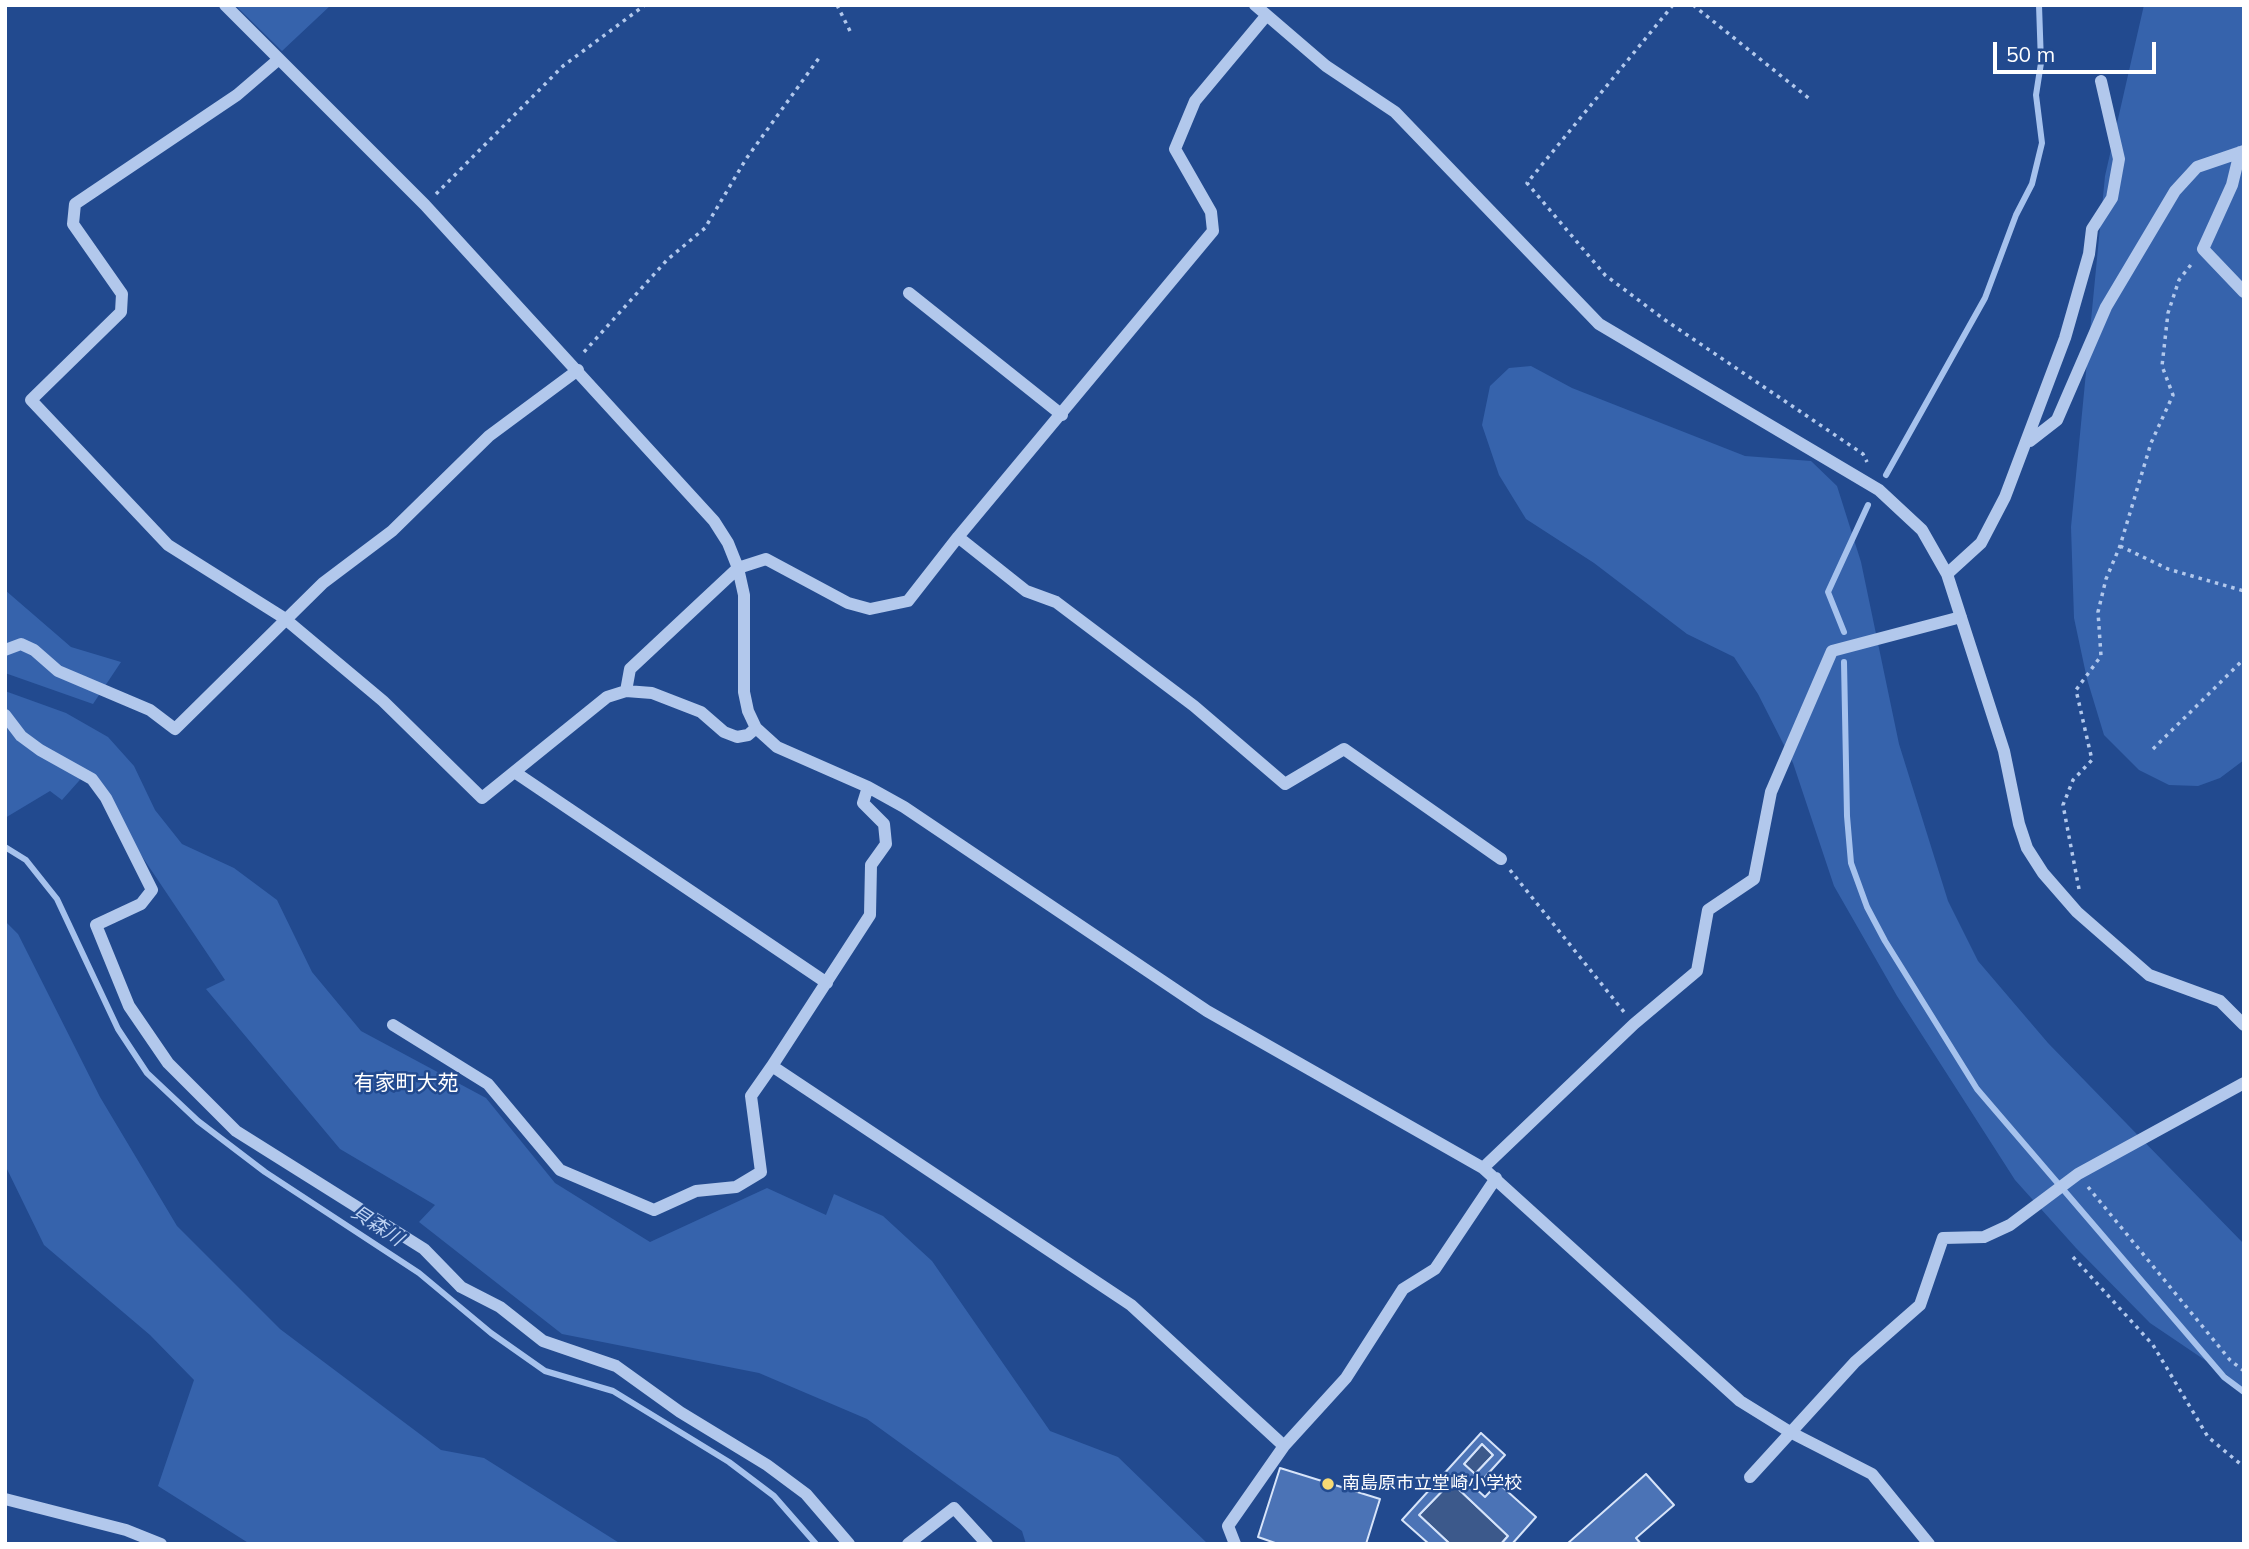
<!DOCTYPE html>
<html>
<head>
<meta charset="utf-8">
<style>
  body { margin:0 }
  #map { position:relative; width:2249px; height:1549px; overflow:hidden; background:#224a8f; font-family:Mulish,sans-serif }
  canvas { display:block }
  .frame { position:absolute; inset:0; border:7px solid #fff; pointer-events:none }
  .scale { position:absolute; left:1993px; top:42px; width:163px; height:32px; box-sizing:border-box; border:4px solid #fff; border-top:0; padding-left:9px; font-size:21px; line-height:24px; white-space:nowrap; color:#fff; -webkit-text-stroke:5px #224a8f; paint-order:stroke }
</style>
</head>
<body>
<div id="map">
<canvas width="2249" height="1549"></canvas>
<div class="frame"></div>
<div class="scale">50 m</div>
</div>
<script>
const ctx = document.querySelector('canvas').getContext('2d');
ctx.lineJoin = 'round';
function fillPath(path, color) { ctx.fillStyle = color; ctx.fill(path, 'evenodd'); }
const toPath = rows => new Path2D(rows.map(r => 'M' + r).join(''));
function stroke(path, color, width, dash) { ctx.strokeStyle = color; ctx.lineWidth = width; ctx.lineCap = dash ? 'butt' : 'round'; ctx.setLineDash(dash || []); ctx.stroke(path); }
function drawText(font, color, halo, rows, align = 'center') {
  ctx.font = font + ' Mulish,"Noto Sans JP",sans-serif'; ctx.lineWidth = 5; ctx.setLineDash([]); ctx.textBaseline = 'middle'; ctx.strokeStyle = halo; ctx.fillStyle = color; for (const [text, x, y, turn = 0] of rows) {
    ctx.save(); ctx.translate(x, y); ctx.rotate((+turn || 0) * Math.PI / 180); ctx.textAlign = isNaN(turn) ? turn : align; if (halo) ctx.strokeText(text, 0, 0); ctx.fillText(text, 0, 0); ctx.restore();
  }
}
const green = toPath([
  [235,5,331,5,282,51],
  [2144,5,2244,5,2244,760,2220,778,2198,786,2169,785,2139,770,2104,735,2087,679,2074,618,2071,527,2105,176],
  [1531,366,1572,388,1745,456,1811,461,1837,486,1861,562,1899,744,1948,901,1978,961,2048,1043,2244,1244,2244,1390,2227,1375,2150,1323,2076,1248,2015,1180,1897,996,1834,886,1793,763,1758,694,1734,657,1687,634,1594,563,1526,519,1499,475,1482,425,1490,386,1509,368],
  [5,590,71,647,121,662,93,704,5,673],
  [5,691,66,713,108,737,134,766,155,810,182,844,234,868,277,900,312,972,361,1031,486,1098,555,1183,650,1242,767,1188,826,1215,834,1194,883,1216,932,1261,1050,1431,1118,1457,1208,1544,1026,1544,1022,1531,867,1419,759,1373,562,1334,419,1222,435,1205,340,1149,206,989,225,980,86,773,62,800,50,791,5,818],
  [5,921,18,934,100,1097,177,1226,280,1329,441,1450,484,1458,621,1544,250,1544,158,1486,194,1380,150,1335,44,1245,5,1165]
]);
const water = toPath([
  [1482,1444,1493,1455,1475,1474,1464,1464,1482,1444],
  [1451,1482,1508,1536,1501,1544,1450,1544,1419,1515,1451,1482]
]);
const stream = toPath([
  [1886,475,1985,298,2016,215,2032,184,2042,143,2036,95,2041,63,2039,5],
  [1844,632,1828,592,1868,505],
  [1844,662,1847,816,1851,863,1867,907,1885,941,1977,1089,2224,1377,2244,1392],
  [5,847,26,860,57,899,118,1029,147,1073,198,1121,265,1172,419,1273,491,1333,545,1371,613,1391,729,1462,774,1496,816,1544]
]);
const building = toPath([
  [1481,1433,1505,1455,1475,1488,1485,1497,1498,1483,1536,1517,1512,1544,1501,1544,1508,1536,1451,1482,1419,1515,1450,1544,1429,1544,1402,1520,1481,1433],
  [1482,1444,1493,1455,1475,1474,1464,1464,1482,1444],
  [1280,1468,1380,1499,1366,1544,1278,1544,1258,1537,1280,1468],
  [1646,1474,1674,1505,1636,1538,1641,1544,1567,1544,1646,1474]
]);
const path = toPath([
  [837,5,850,31],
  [1673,5,1527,183,1605,275,1665,320,1863,454,1867,462],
  [1693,5,1811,100],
  [436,194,563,66,645,5],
  [584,352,667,260,705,228,746,159,819,58],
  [2120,546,2168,569,2244,591],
  [2153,749,2244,659],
  [1510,870,1624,1012],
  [2079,889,2063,805,2073,780,2092,760,2076,690,2101,656,2098,612,2106,579,2120,546,2151,443,2173,395,2162,366,2168,313,2179,280,2193,262],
  [2088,1187,2230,1360,2244,1371],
  [2073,1257,2153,1345,2208,1437,2244,1467]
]);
const minor = toPath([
  [225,5,425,205,714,521,728,543,738,568,744,595,744,692,748,711,756,728,777,747,868,787,904,807,1207,1011,1483,1168,1740,1401,1790,1432,1872,1474,1929,1544],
  [1255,5,1326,66,1395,112,1599,324,1879,490,1922,530,1947,574,2004,751,2019,824,2027,848,2043,873,2077,912,2149,975,2220,1001,2244,1025],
  [279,59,237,95,75,204,73,224,122,294,121,312,31,400,168,545,284,618,383,701,482,798,607,697,626,691,652,693,701,712,724,732,737,737,748,735,756,728],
  [2240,152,2232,185,2203,249,2244,292],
  [909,293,1062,415],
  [2030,441,2057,420,2106,307,2175,191,2197,167,2244,151],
  [958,537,1213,231,1211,212,1175,149,1195,101,1266,16],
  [1947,574,1981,543,2005,497,2065,338,2089,254,2092,229,2112,198,2119,159,2101,81],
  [5,650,21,644,34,650,58,671,150,710,175,729,323,583,392,531,489,436,578,370],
  [626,691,630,669,738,568,766,559,848,603,870,609,908,601,958,537,1026,591,1056,602,1194,706,1285,784,1344,749,1501,859],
  [5,715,21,736,40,750,92,779,106,798,152,890,141,904,96,925,129,1006,168,1063,236,1131,424,1249,461,1287,500,1307,543,1341,616,1366,680,1412,767,1465,806,1494,849,1544],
  [516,773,827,983],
  [868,787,863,803,884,824,886,844,871,865,870,915,772,1066,1131,1305,1284,1446],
  [393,1025,488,1084,560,1170,654,1210,696,1191,736,1187,761,1172,751,1096,772,1066],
  [1483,1168,1634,1024,1697,971,1708,910,1754,879,1771,792,1832,651,1961,617],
  [1750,1477,1855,1362,1920,1305,1943,1238,1984,1237,2010,1225,2078,1174,2244,1083],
  [5,1499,126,1530,161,1544],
  [908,1544,954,1508,987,1544],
  [1235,1544,1228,1526,1284,1446,1346,1378,1403,1289,1435,1269,1496,1178]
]);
const markers = [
  [1328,1484,7,"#f8da74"]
];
const poiNames = [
  ["南島原市立堂崎小学校",1342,1484]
];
const waterNames = [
  ["貝森川",377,1226,33]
];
const quarterNames = [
  ["有家町大苑",406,1084]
];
fillPath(green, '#3663ac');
fillPath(water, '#3c598b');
stroke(water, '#a6c2ed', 2);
stroke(stream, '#a6c2ed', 6);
fillPath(building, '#4b73b6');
stroke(building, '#d7e4f9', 2);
stroke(path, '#b2c8ec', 3.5, [3.5, 5]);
stroke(minor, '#b2c8ec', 12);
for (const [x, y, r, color] of markers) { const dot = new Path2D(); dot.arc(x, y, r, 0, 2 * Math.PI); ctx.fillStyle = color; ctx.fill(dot); stroke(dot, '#224a8f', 2.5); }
drawText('18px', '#fff', '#224a8f', poiNames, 'left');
drawText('italic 19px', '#bed3f3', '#224a8f', waterNames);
drawText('21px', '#fff', '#224a8f', quarterNames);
</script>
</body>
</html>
